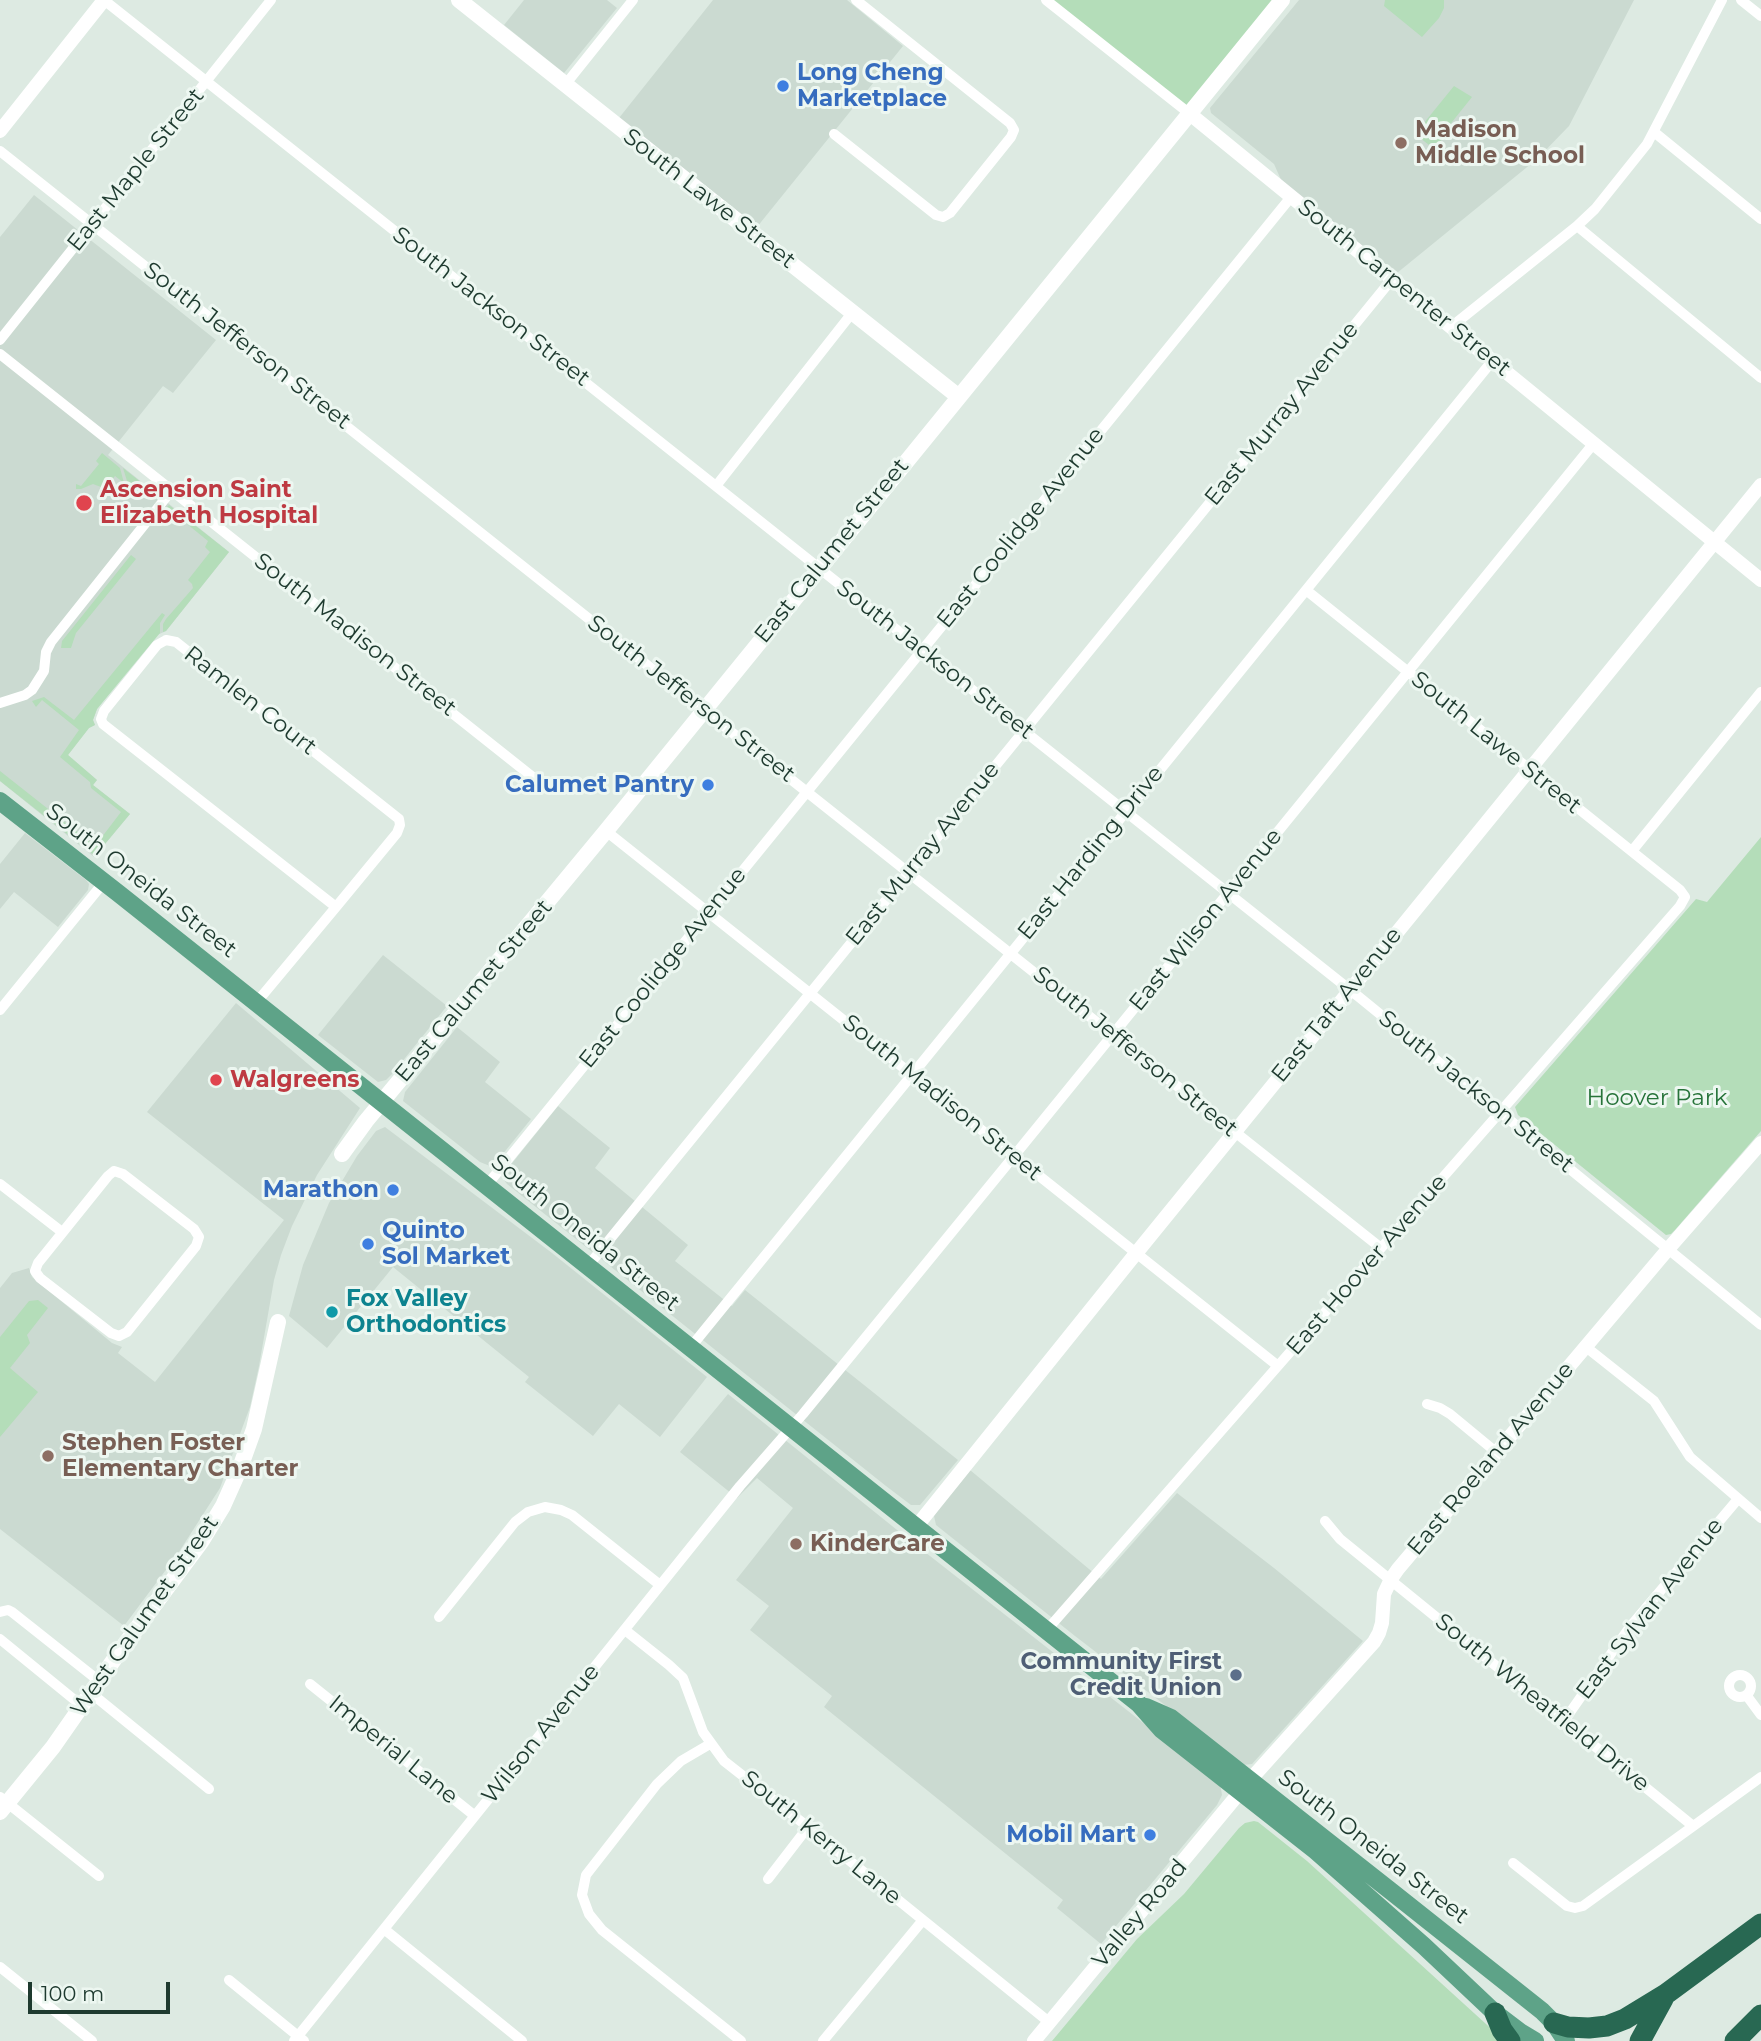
<!DOCTYPE html>
<html>
<head>
<meta charset="utf-8">
<style>
  body { margin:0 }
  #map { position:relative; width:1761px; height:2041px; overflow:hidden; background:#ddeae2; font-family:Montserrat,sans-serif }
  canvas { display:block }
  .scale { position:absolute; left:28px; top:1982px; width:142px; height:32px; box-sizing:border-box; border:4px solid #1e3a2f; border-top:0; padding-left:9px; font-size:21px; line-height:24px; white-space:nowrap; color:#1e3a2f; -webkit-text-stroke:5px #edf7f1; paint-order:stroke }
</style>
</head>
<body>
<div id="map">
<canvas width="1761" height="2041"></canvas>
<div class="scale">100 m</div>
</div>
<script>
const ctx = document.querySelector('canvas').getContext('2d');
ctx.lineJoin = 'round';
function fillPath(path, color) { ctx.fillStyle = color; ctx.fill(path, 'evenodd'); }
const toPath = rows => new Path2D(rows.map(r => 'M' + r).join(''));
function stroke(path, color, width, dash) { ctx.strokeStyle = color; ctx.lineWidth = width; ctx.lineCap = dash ? 'butt' : 'round'; ctx.setLineDash(dash || []); ctx.stroke(path); }
function drawText(font, color, halo, rows, align = 'center') {
  ctx.font = font + ' Montserrat,sans-serif'; ctx.lineWidth = 6; ctx.setLineDash([]); ctx.textBaseline = 'middle'; ctx.strokeStyle = halo; ctx.fillStyle = color; for (const [text, x, y, turn = 0] of rows) {
    ctx.save(); ctx.translate(x, y); ctx.rotate((+turn || 0) * Math.PI / 180); ctx.textAlign = isNaN(turn) ? turn : align; if (halo) ctx.strokeText(text, 0, 0); ctx.fillText(text, 0, 0); ctx.restore();
  }
}
const built = toPath([
  [524,0,607,0,617,8,564,73,504,25],
  [713,0,847,0,903,46,757,227,619,118],
  [1299,0,1634,0,1569,126,1537,159,1397,273,1282,182,1274,164,1211,113,1210,108],
  [34,195,216,340,173,393,163,386,108,455,229,552,166,631,155,636,97,709,93,720,95,725,89,728,68,755,97,780,93,785,130,814,94,857,0,781,0,237],
  [25,833,86,880,89,884,88,890,58,927,14,892,0,909,0,864],
  [383,955,447,1006,393,1073,386,1080,378,1082,318,1035],
  [236,1003,360,1108,317,1175,292,1226,281,1255,274,1280,259,1366,250,1407,220,1488,177,1555,124,1626,0,1529,0,1288,12,1273,29,1268,32,1277,112,1343,122,1347,118,1353,155,1382,284,1220,147,1112],
  [457,1027,500,1062,485,1082,531,1119,498,1160,490,1166,480,1162,403,1101,405,1092],
  [558,1106,610,1148,595,1168,688,1245,675,1261,732,1306,745,1290,958,1460,920,1505,911,1505,886,1486,507,1184,504,1180,505,1172],
  [385,1127,552,1253,707,1377,660,1437,619,1404,593,1436,525,1382,529,1377,393,1267,327,1348,289,1316,303,1265,329,1203,357,1156,376,1131],
  [728,1394,907,1538,1220,1783,1222,1795,1217,1805,1101,1944,1057,1908,1063,1900,824,1707,832,1696,750,1630,769,1606,736,1580,793,1508,757,1478,737,1498,680,1452],
  [970,1470,1101,1579,1177,1493,1274,1568,1363,1641,1252,1764,1243,1765,1075,1636,936,1525,934,1516,941,1506]
]);
const green = toPath([
  [1046,0,1282,0,1190,114],
  [1385,0,1444,0,1444,8,1439,18,1422,37,1384,6],
  [1454,86,1472,97,1440,137,1442,146,1438,152,1415,134],
  [102,453,120,468,124,483,115,476,107,486,104,484,101,487,93,484,81,489,76,489,76,484,81,486,99,464,96,461],
  [123,468,156,494,154,500,150,500,127,481],
  [169,505,229,552,166,631,163,632,163,624,166,619,193,588,192,584,188,580,210,552,205,547,208,541,176,515,171,520,165,516,164,510],
  [131,555,136,559,76,633,71,648,61,648,62,641],
  [162,613,165,615,160,623,160,633,97,709,93,720,95,725,89,728,68,755,97,780,93,785,130,814,95,856,0,781,0,771,95,846,121,812,91,788,90,782,60,757,79,730,42,700,36,707,32,701,44,697,74,720],
  [1761,837,1761,1131,1675,1230,1671,1234,1666,1235,1518,1115,1515,1107,1696,899,1707,902],
  [38,1300,48,1308,27,1335,30,1343,10,1368,38,1392,0,1437,0,1337,29,1301],
  [1254,1821,1258,1822,1307,1861,1497,2034,1498,2041,1052,2041,1137,1939,1184,1894,1239,1828,1245,1823]
]);
const minor = toPath([
  [104,0,1359,997,1761,1325],
  [1046,0,1190,114],
  [1741,0,1761,16],
  [565,85,633,0],
  [1654,132,1761,219],
  [834,134,936,215,943,217,950,213,1011,137,1014,130,1010,123,856,0],
  [0,151,1381,1248],
  [1577,226,1761,378],
  [1451,327,1577,226,1595,209,1647,144,1722,0],
  [0,340,271,0],
  [0,354,544,786],
  [716,486,852,313],
  [166,640,176,642,399,819,400,825,397,833,336,907,103,724,101,719,104,711,157,645,166,640],
  [0,703,25,695,32,690,44,671,46,652,51,642,172,490],
  [606,831,1278,1366],
  [1632,851,1761,692],
  [256,1003,336,907],
  [0,1010,104,882],
  [114,1171,123,1174,194,1229,199,1237,196,1246,127,1332,119,1336,111,1333,40,1278,35,1271,38,1263,108,1176,114,1171],
  [0,1184,62,1232],
  [487,1185,1291,197],
  [588,1266,1392,279],
  [1586,1347,1654,1401,1690,1457,1761,1518],
  [690,1348,1493,360],
  [1427,1404,1440,1408,1450,1414,1496,1452],
  [1325,1521,1340,1539,1693,1826],
  [0,1612,8,1610,12,1612,99,1681],
  [439,1617,515,1522,528,1512,545,1507,561,1510,572,1515,660,1585],
  [625,1630,669,1665,683,1678,703,1732,724,1761,808,1827,1049,2022],
  [1046,1631,1501,1111,1680,906,1685,897,1680,890,1306,590],
  [0,1639,82,1706],
  '1729 1686a11 11 0 1 1 22 0a11 11 0 1 1-22 0Z',
  [310,1684,475,1816],
  [91,1693,209,1789],
  [1747,1696,1761,1715],
  [1564,1721,1629,1628,1738,1499],
  [710,1744,681,1761,657,1784,586,1875,582,1895,589,1914,602,1930,741,2041],
  [0,1797,99,1876],
  [1513,1863,1567,1906,1575,1908,1583,1906,1761,1777],
  [768,1879,808,1827],
  [384,1929,522,2041],
  [0,1967,92,2041],
  [229,1980,304,2041],
  [294,2041,740,1486,803,1414,1014,1156,1594,443],
  [823,2041,923,1920]
]);
const tertiary = toPath([
  [1190,114,1761,580],
  [0,131,104,0],
  [916,1527,1129,1262,1761,485],
  [1034,2041,1250,1780,1374,1642,1379,1633,1382,1623,1384,1594,1391,1579,1398,1569,1669,1248,1761,1143]
]);
const secondary = toPath([
  [459,0,959,397],
  [342,1154,366,1121,606,831,1282,0],
  [0,1812,53,1747,120,1651,201,1542,223,1506,240,1468,254,1429,278,1322]
]);
const primary = toPath([
  [0,801,118,893,1139,1704,1162,1730,1316,1851,1424,1946,1495,2013,1520,2032,1535,2041],
  [1146,1707,1171,1718,1392,1892,1542,2011,1554,2023,1566,2041]
]);
const motorway = toPath([
  [1495,2013,1502,2030,1510,2041],
  [1554,2023,1568,2027,1589,2028,1607,2026,1625,2019,1666,1994,1761,1924],
  [1640,2041,1663,1999],
  [1735,2041,1761,2015]
]);
const markers = [
  [783,86,7,"#3f7fe0"],
  [1401,143,7,"#8d6e63"],
  [84,503,9,"#e0444e"],
  [708,785,7,"#3f7fe0"],
  [216,1080,7,"#e0444e"],
  [393,1190,7,"#3f7fe0"],
  [368,1244,7,"#3f7fe0"],
  [332,1312,7,"#0f9aa8"],
  [48,1456,7,"#8d6e63"],
  [796,1544,7,"#8d6e63"],
  [1236,1675,7,"#5c6f8a"],
  [1150,1835,7,"#3f7fe0"]
];
const shopNames = [
  ["Long Cheng",797,73,"left"],
  ["Marketplace",797,99,"left"],
  ["Calumet Pantry",694,785],
  ["Marathon",379,1190],
  ["Quinto",382,1231,"left"],
  ["Sol Market",382,1257,"left"],
  ["Mobil Mart",1136,1835]
];
const educationNames = [
  ["Madison",1415,130],
  ["Middle School",1415,156],
  ["Stephen Foster",62,1443],
  ["Elementary Charter",62,1469],
  ["KinderCare",810,1544]
];
const streetNames = [
  ["East Maple Street",136,170,-51],
  ["South Lawe Street",709,199,38],
  ["South Carpenter Street",1404,288,39],
  ["South Jackson Street",491,307,38],
  ["South Jefferson Street",247,346,38],
  ["East Murray Avenue",1282,414,-51],
  ["East Coolidge Avenue",1021,528,-51],
  ["East Calumet Street",832,551,-51],
  ["South Madison Street",355,635,38],
  ["South Jackson Street",935,660,38],
  ["South Jefferson Street",691,699,38],
  ["Ramlen Court",250,701,38],
  ["South Lawe Street",1496,743,39],
  ["East Harding Drive",1091,853,-51],
  ["East Murray Avenue",923,854,-51],
  ["South Oneida Street",141,881,38],
  ["East Wilson Avenue",1206,920,-51],
  ["East Coolidge Avenue",663,968,-51],
  ["East Calumet Street",474,991,-50],
  ["East Taft Avenue",1337,1005,-51],
  ["South Jefferson Street",1135,1052,39],
  ["South Jackson Street",1476,1092,39],
  ["South Madison Street",942,1098,39],
  ["South Oneida Street",585,1233,39],
  ["East Hoover Avenue",1367,1265,-49],
  ["East Roeland Avenue",1491,1459,-50],
  ["East Sylvan Avenue",1650,1609,-52],
  ["West Calumet Street",145,1616,-55],
  ["South Wheatfield Drive",1542,1703,39],
  ["Wilson Avenue",541,1734,-51],
  ["Imperial Lane",393,1750,39],
  ["South Kerry Lane",821,1838,39],
  ["South Oneida Street",1373,1847,38],
  ["Valley Road",1140,1914,-50]
];
const healthNames = [
  ["Ascension Saint",100,490],
  ["Elizabeth Hospital",100,516],
  ["Walgreens",230,1080]
];
const parkNames = [
  ["Hoover Park",1657,1098]
];
const cultureNames = [
  ["Fox Valley",346,1299],
  ["Orthodontics",346,1325]
];
const serviceNames = [
  ["Community First",1222,1662],
  ["Credit Union",1222,1688]
];
fillPath(built, '#cbdad1');
fillPath(green, '#b4ddb9');
stroke(minor, '#fff', 10);
stroke(tertiary, '#fff', 14);
stroke(secondary, '#fff', 16);
stroke(primary, '#5ea388', 18);
stroke(motorway, '#286852', 21);
for (const [x, y, r, color] of markers) { const dot = new Path2D(); dot.arc(x, y, r, 0, 2 * Math.PI); ctx.fillStyle = color; ctx.fill(dot); stroke(dot, '#edf7f1', 2.5); }
drawText('bold 23px', '#366cbe', '#edf7f1', shopNames, 'right');
drawText('bold 23px', '#785e54', '#edf7f1', educationNames, 'left');
drawText('23px', '#1e3a2f', '#edf7f1', streetNames);
drawText('bold 23px', '#be3a42', '#edf7f1', healthNames, 'left');
drawText('23px', '#267339', '#edf7f1', parkNames);
drawText('bold 23px', '#0d838f', '#edf7f1', cultureNames, 'left');
drawText('bold 23px', '#4e5e75', '#edf7f1', serviceNames, 'right');
</script>
</body>
</html>
